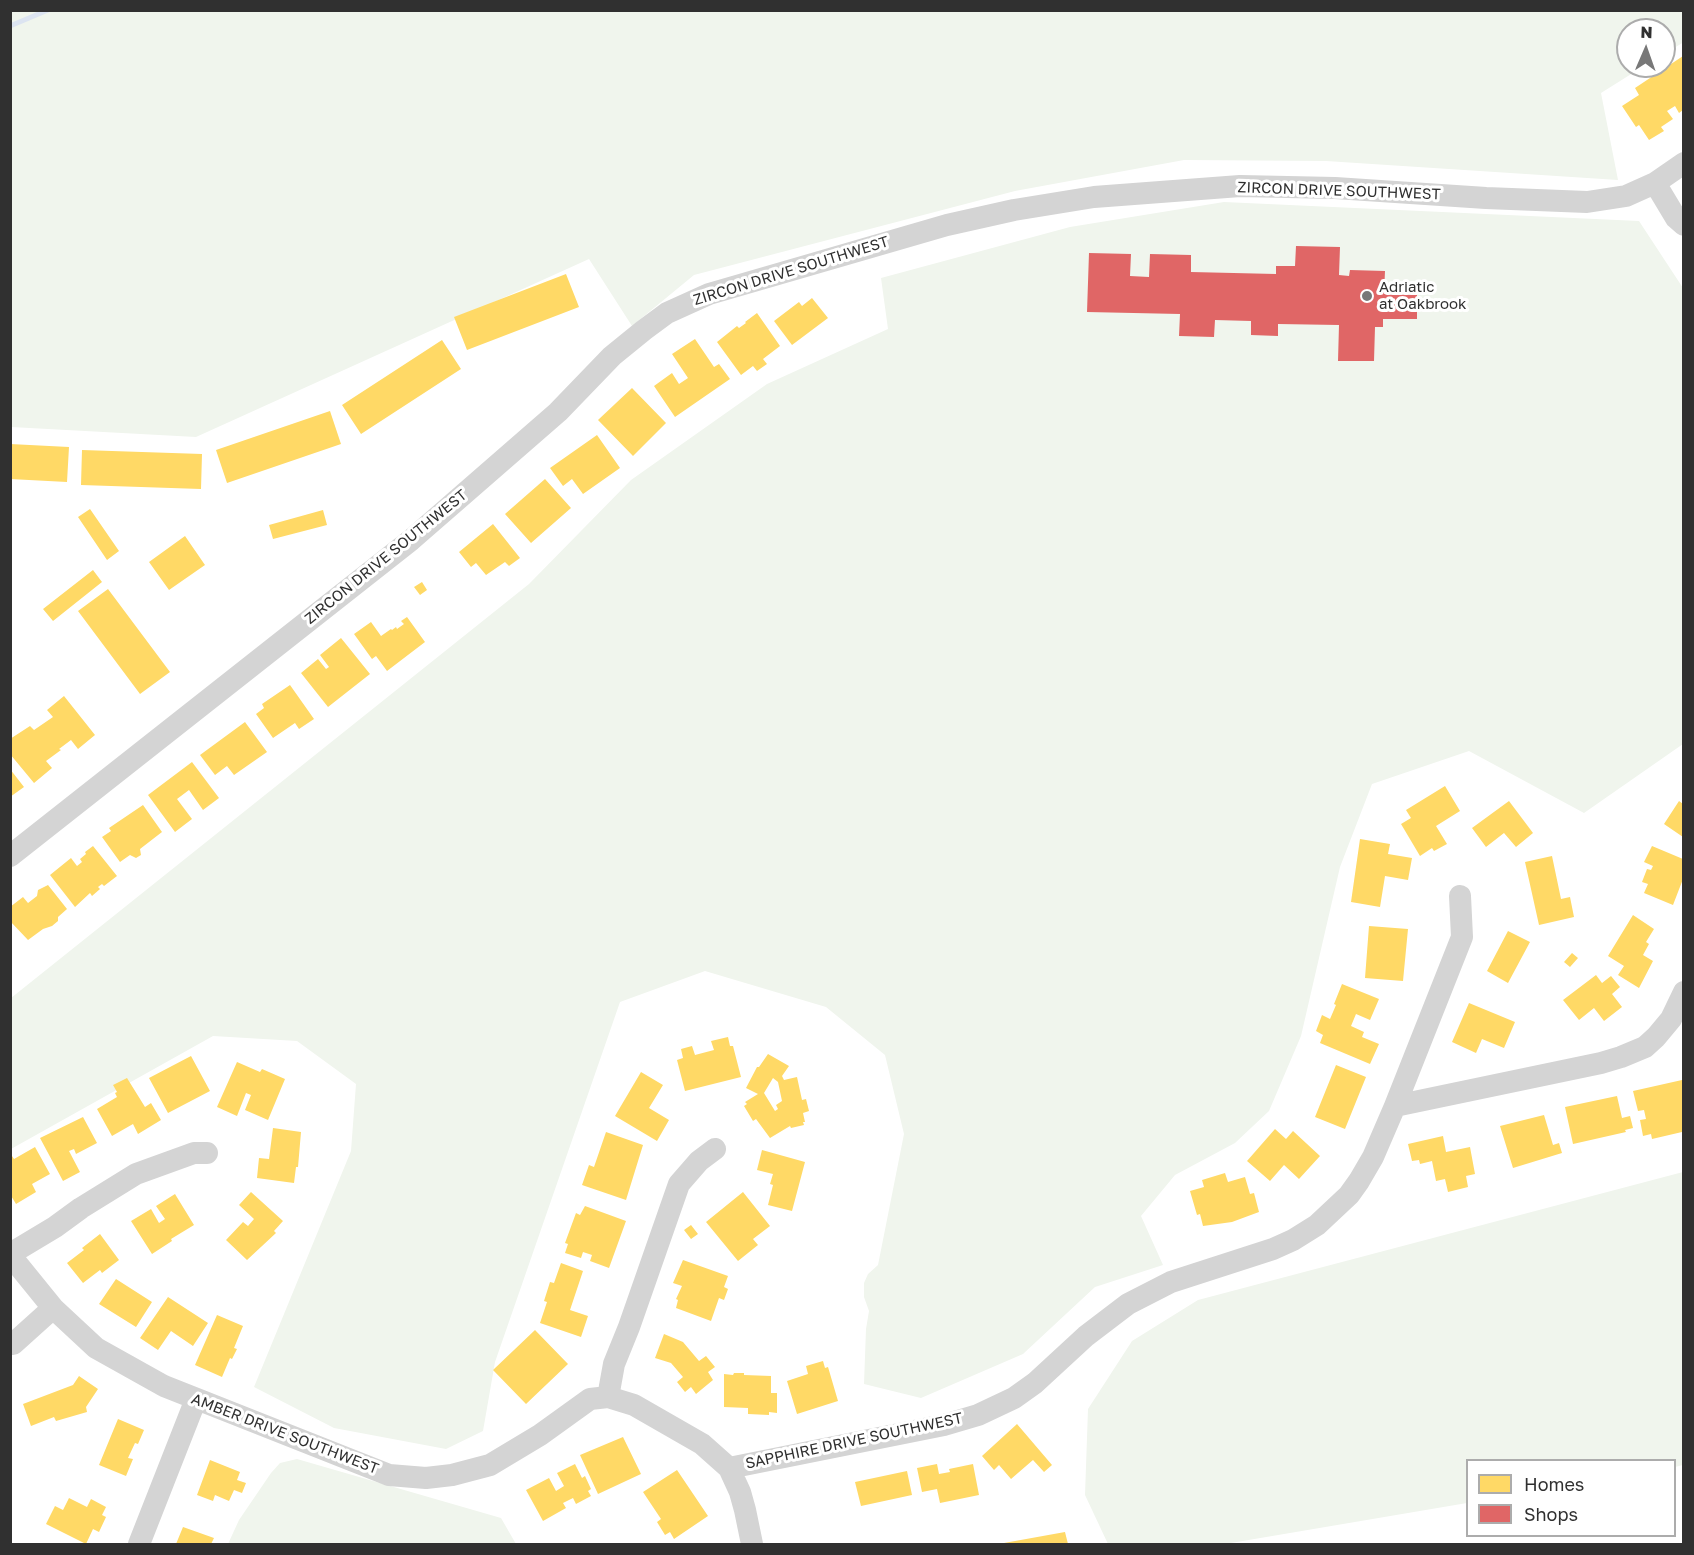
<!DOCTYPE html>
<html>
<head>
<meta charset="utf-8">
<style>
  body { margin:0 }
  #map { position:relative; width:1694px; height:1555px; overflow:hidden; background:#fff; font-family:"Golos Text",sans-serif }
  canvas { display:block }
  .frame { position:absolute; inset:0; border:12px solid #303030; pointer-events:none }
  .legend { position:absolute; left:1466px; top:1459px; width:210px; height:78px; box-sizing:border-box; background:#fff; border:2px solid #acacac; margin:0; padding:8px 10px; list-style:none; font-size:18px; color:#303030 }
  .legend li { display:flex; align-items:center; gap:12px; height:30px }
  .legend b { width:30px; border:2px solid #acacac }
  .north { position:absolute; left:1616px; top:18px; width:60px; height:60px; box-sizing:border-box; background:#fff; border:2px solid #acacac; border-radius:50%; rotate:2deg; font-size:16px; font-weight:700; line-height:24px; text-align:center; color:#303030 }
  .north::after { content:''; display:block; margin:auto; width:21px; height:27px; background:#787878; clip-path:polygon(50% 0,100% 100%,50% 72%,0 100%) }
</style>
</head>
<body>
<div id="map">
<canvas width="1694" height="1555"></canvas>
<div class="frame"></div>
<ul class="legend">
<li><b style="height:16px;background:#ffd966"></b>Homes</li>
<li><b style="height:16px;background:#e06666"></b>Shops</li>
</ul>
<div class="north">N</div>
</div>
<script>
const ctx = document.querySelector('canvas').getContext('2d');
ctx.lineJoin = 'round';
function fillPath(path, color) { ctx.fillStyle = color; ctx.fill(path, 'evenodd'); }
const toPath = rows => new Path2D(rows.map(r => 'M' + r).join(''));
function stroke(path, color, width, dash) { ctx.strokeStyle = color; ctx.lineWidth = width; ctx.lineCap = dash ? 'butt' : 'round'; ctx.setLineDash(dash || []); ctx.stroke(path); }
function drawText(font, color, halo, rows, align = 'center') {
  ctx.font = font + ' "Golos Text",sans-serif'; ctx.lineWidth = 6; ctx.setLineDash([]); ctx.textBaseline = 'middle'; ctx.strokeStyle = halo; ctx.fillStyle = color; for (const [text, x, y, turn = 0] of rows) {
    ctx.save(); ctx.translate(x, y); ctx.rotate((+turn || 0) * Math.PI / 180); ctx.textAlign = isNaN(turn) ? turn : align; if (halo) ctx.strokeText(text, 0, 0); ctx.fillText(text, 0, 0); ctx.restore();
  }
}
const green = toPath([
  [1683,10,1684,42,1664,54,1664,30,1628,30,1628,66,1644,66,1601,93,1618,180,1326,161,1184,160,1015,191,694,275,632,326,589,259,196,437,11,427,10,11],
  [1224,202,1639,221,1683,288,1683,744,1584,813,1469,751,1372,784,1340,867,1301,1036,1269,1111,1235,1143,1175,1175,1141,1216,1163,1265,1095,1287,1023,1354,921,1398,864,1384,866,1329,869,1311,864,1297,864,1283,868,1274,878,1265,904,1134,885,1055,826,1007,705,971,620,1002,495,1362,483,1431,446,1449,334,1428,254,1387,351,1151,356,1084,297,1041,213,1036,11,1149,11,998,529,584,631,480,767,384,888,329,881,278,1070,227],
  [1683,1172,1683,1465,1675,1467,1674,1460,1468,1460,1467,1503,1225,1544,1108,1544,1085,1495,1088,1409,1132,1341,1198,1300],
  [297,1459,501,1518,516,1544,228,1544,239,1520,271,1473,280,1463]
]);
const homes = toPath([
  [1683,56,1683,110,1679,113,1675,106,1667,111,1673,119,1661,127,1664,131,1649,140,1639,125,1636,127,1622,106,1639,95,1635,88],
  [566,274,579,307,467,350,454,317],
  [812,298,828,318,792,345,774,321,799,302,802,306],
  [757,313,780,346,763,359,767,364,757,371,753,366,741,375,717,342,737,326,739,328,746,323,745,322],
  [695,339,714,367,719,364,730,379,675,417,654,386,672,373,679,384,688,378,672,354],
  [442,340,461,369,361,434,342,405],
  [632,388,666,423,633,456,598,420],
  [330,411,341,444,227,483,216,450],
  [597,435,620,468,583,494,572,479,563,486,550,468],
  [10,444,69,447,67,482,10,479],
  [82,450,202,454,201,489,81,485],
  [545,479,571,508,531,543,505,514],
  [90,509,119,551,107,560,78,517],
  [323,510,327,525,273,539,269,525],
  [493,524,520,558,509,566,505,562,486,575,476,563,471,567,459,552],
  [185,536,205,565,169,590,149,562],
  [93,570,102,582,53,621,43,609],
  [422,582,427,590,420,595,414,587],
  [108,589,170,672,140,694,78,611],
  [407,617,425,642,387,671,376,656,372,659,354,634,371,622,381,636,391,629,392,630,396,627,397,629,404,624,401,621],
  [341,638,370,674,328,707,301,673,318,659,326,669,329,667,320,655],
  [290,685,314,719,299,729,295,723,273,738,256,714,264,708,262,704],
  [64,696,95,735,78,749,71,740,59,749,61,750,46,761,52,768,34,783,10,754,10,739,30,726,34,730,53,717,47,710],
  [245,722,267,752,234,775,227,766,215,775,200,755],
  [192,762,219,798,203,810,189,790,177,799,192,819,175,832,148,795],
  [10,769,24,787,10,797],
  [1445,786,1460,811,1436,826,1447,844,1434,851,1432,848,1420,856,1401,824,1411,818,1406,810],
  [1509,801,1533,833,1516,847,1504,833,1486,847,1472,828],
  [1679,801,1683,804,1683,837,1664,824],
  [143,805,162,832,140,849,141,855,136,858,130,855,120,862,102,837,111,831,109,828],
  [1360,839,1390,844,1388,854,1412,858,1408,880,1385,876,1380,907,1351,902],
  [93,846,117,876,104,886,102,884,98,887,100,889,92,896,90,893,75,907,50,875,71,858,77,866,82,862,80,859,86,854,85,852],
  [1652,846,1683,859,1683,879,1673,905,1644,893,1648,884,1642,882,1647,869,1651,870,1653,866,1644,862],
  [1552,856,1561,899,1570,897,1574,917,1539,925,1525,862],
  [48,885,67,909,58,917,58,921,52,926,43,929,28,940,10,921,10,907,23,897,28,903,37,896,38,890],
  [1633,915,1654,929,1646,942,1649,944,1643,955,1653,961,1639,988,1618,975,1624,966,1608,956],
  [1369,926,1408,929,1403,981,1365,978],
  [1508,931,1530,942,1508,983,1487,971],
  [1572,953,1578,958,1570,967,1564,962],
  [1596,975,1602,983,1611,976,1620,987,1612,994,1622,1007,1604,1021,1594,1008,1579,1020,1563,1000],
  [1342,984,1379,999,1370,1020,1356,1014,1351,1026,1364,1032,1362,1037,1379,1044,1370,1064,1320,1043,1323,1035,1316,1031,1322,1015,1330,1019,1336,1005,1334,1004],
  [1469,1003,1515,1022,1504,1048,1482,1039,1476,1053,1452,1042],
  [728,1037,730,1046,733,1046,741,1077,685,1091,677,1060,683,1058,681,1049,692,1046,695,1055,714,1050,711,1041],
  [768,1054,789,1066,782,1076,784,1080,797,1077,802,1100,806,1099,809,1111,803,1113,805,1122,803,1122,804,1125,791,1128,790,1126,770,1138,756,1119,753,1121,744,1106,747,1104,745,1102,758,1094,746,1088,757,1067,759,1067],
  [773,1078,778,1082,782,1101,776,1105,778,1109,775,1111,764,1093],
  [191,1056,210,1091,168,1113,149,1078],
  [237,1062,260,1072,262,1069,285,1079,268,1120,245,1110,251,1095,246,1093,237,1116,217,1107],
  [1336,1065,1366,1077,1345,1129,1315,1117],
  [641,1072,663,1085,649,1108,669,1120,657,1141,615,1116],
  [127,1078,145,1107,151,1103,161,1120,138,1134,133,1124,112,1136,97,1109,117,1097,115,1093,117,1092,113,1085],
  [1682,1080,1683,1087,1682,1132,1652,1139,1651,1134,1643,1136,1640,1120,1646,1119,1644,1110,1638,1111,1633,1091],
  [1617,1096,1622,1118,1630,1116,1633,1128,1625,1130,1626,1132,1573,1144,1565,1107],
  [1544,1115,1553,1145,1559,1143,1562,1153,1513,1168,1500,1126],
  [83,1117,97,1143,76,1154,74,1149,69,1151,80,1172,63,1181,40,1138],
  [273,1128,301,1132,298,1167,296,1167,294,1183,257,1178,259,1158,269,1159],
  [1275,1129,1286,1139,1293,1131,1320,1156,1299,1179,1284,1165,1270,1181,1247,1161],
  [606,1132,643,1145,626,1200,582,1185,589,1165,594,1167],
  [1443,1136,1446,1152,1470,1147,1475,1174,1466,1176,1468,1187,1448,1192,1445,1179,1436,1181,1432,1161,1420,1164,1419,1160,1412,1161,1408,1144],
  [35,1147,50,1174,32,1184,36,1192,16,1204,10,1194,10,1153,14,1159],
  [762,1150,805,1162,792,1211,768,1205,773,1185,770,1184,773,1174,757,1170],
  [1225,1173,1228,1182,1245,1177,1250,1194,1254,1193,1259,1212,1232,1222,1203,1226,1200,1214,1197,1215,1190,1191,1204,1187,1202,1180],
  [251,1192,283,1221,274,1231,276,1233,247,1260,226,1240,243,1222,248,1226,254,1219,239,1205],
  [743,1192,770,1226,753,1239,758,1245,738,1261,706,1222],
  [175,1194,194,1225,171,1239,172,1241,152,1254,131,1221,151,1209,159,1223,165,1219,156,1206],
  [585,1206,626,1221,609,1268,590,1261,592,1255,583,1252,581,1258,565,1253,568,1244,565,1243,576,1213,580,1215],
  [691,1225,698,1234,691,1239,684,1230],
  [100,1234,119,1260,102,1273,100,1270,83,1283,67,1263,84,1250,82,1248],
  [683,1260,728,1276,724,1287,728,1289,724,1300,719,1298,711,1321,676,1308,678,1300,676,1299,682,1286,673,1283],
  [561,1263,583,1271,570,1310,588,1316,581,1337,540,1323,547,1302,544,1301,550,1282,554,1283],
  [116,1279,152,1302,136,1327,99,1304],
  [168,1297,208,1323,193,1346,171,1331,158,1350,140,1338],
  [217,1315,243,1326,234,1348,237,1349,232,1359,230,1358,222,1377,195,1365],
  [535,1330,568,1364,526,1404,493,1370],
  [664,1334,683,1342,699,1361,706,1356,715,1367,708,1372,713,1380,696,1394,691,1387,685,1392,677,1382,683,1377,671,1363,655,1358],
  [823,1361,825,1368,828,1367,838,1401,797,1414,787,1381,808,1374,806,1366],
  [734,1373,744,1373,744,1375,771,1376,771,1393,777,1393,777,1413,769,1412,769,1415,748,1414,748,1408,724,1407,724,1374,733,1375],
  [79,1376,98,1389,86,1407,87,1412,56,1421,54,1417,31,1426,23,1404,73,1385],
  [118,1419,144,1430,138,1444,135,1443,128,1458,133,1459,126,1476,99,1465],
  [1017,1424,1052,1465,1044,1472,1033,1460,1011,1479,999,1465,994,1470,982,1456],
  [623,1437,641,1474,598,1494,580,1455],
  [210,1460,240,1472,237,1480,246,1483,242,1493,234,1490,229,1501,215,1495,213,1501,197,1495],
  [575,1464,582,1478,585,1476,591,1489,588,1491,591,1496,576,1504,573,1498,563,1503,566,1508,543,1521,526,1490,549,1478,556,1491,564,1486,557,1473],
  [937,1464,939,1474,950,1472,949,1469,973,1464,979,1495,940,1503,937,1489,922,1492,917,1468],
  [677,1470,708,1516,674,1539,670,1532,665,1535,657,1522,661,1519,643,1492],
  [907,1471,912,1495,861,1506,855,1482],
  [69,1498,87,1507,91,1499,106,1507,102,1515,106,1517,99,1532,93,1529,86,1544,46,1524,55,1506,63,1510],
  [183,1527,214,1538,211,1544,176,1544],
  [1065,1532,1068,1544,1004,1544,1004,1543]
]);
const shops = toPath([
  [1296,246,1340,247,1339,275,1349,276,1350,270,1385,271,1384,294,1417,295,1417,319,1383,319,1383,327,1375,327,1374,361,1338,361,1339,325,1278,324,1278,336,1251,335,1251,321,1215,320,1214,337,1179,336,1180,314,1087,312,1089,253,1131,254,1130,276,1149,277,1150,254,1191,255,1191,272,1276,274,1276,266,1295,266]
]);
const stream = toPath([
  [10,26,48,10]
]);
const minor = toPath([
  [1655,183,1676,218,1684,225],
  [10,856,411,540,558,412,612,356,644,330,667,313,709,294,947,225,1014,210,1094,197,1240,186,1335,188,1486,198,1587,202,1626,196,1655,183,1684,163],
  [1395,1106,1462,937,1460,896],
  [10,1254,55,1227,81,1208,136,1174,194,1153,207,1153],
  [10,1255,53,1308,96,1348,164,1386,389,1475,426,1478,452,1475,490,1465,540,1435,590,1399,608,1397,634,1405,702,1444,729,1468,740,1492,745,1510,752,1544],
  [13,1344,53,1308],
  [608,1397,614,1364,629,1327,679,1184,699,1161,715,1149],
  [729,1468,944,1425,978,1415,1014,1398,1035,1383,1086,1336,1128,1304,1171,1282,1273,1249,1293,1240,1317,1225,1349,1195,1359,1181,1373,1157,1395,1106,1601,1063,1621,1057,1645,1047,1656,1037,1671,1019,1684,992],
  [139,1544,196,1399]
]);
const markers = [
  [1367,296,6,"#787878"]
];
const streetNames = [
  ["ZIRCON DRIVE SOUTHWEST",1339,191,2],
  ["ZIRCON DRIVE SOUTHWEST",791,271,-17],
  ["ZIRCON DRIVE SOUTHWEST",386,557,-39],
  ["AMBER DRIVE SOUTHWEST",285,1434,21],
  ["SAPPHIRE DRIVE SOUTHWEST",854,1441,-12]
];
const poiNames = [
  ["Adriatic",1379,287],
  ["at Oakbrook",1379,304]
];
fillPath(green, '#f0f5ed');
fillPath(homes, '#ffd966');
fillPath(shops, '#e06666');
stroke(stream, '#dce4f1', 5);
stroke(minor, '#d4d4d4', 22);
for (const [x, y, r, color] of markers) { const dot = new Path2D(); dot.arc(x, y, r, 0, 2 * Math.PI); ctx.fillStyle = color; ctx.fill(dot); stroke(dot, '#fff', 2); }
drawText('15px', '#303030', '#fff', streetNames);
drawText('15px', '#303030', '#fff', poiNames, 'left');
</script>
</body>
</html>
